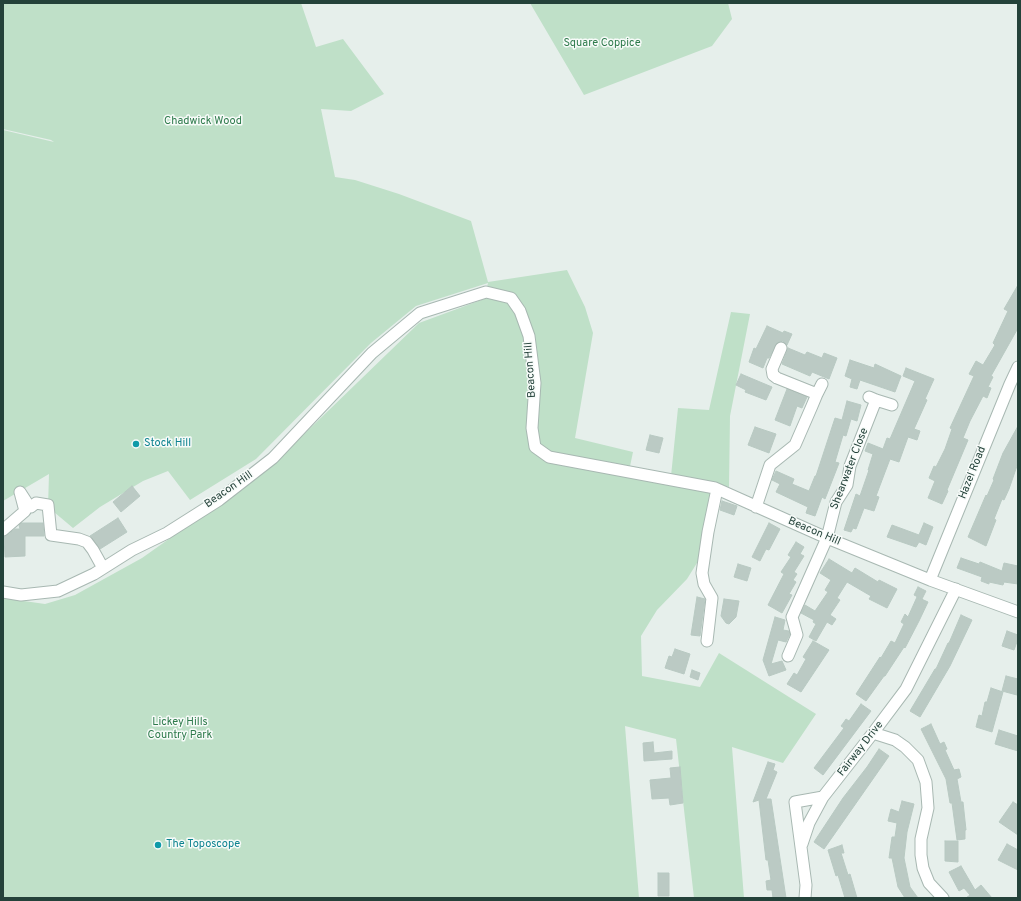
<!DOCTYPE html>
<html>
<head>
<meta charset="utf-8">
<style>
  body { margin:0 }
  #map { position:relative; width:1021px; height:901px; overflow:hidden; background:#e6efeb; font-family:Overpass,sans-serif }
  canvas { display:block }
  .frame { position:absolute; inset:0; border:4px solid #24423a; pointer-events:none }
</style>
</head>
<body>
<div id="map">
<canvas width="1021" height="901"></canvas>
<div class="frame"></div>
</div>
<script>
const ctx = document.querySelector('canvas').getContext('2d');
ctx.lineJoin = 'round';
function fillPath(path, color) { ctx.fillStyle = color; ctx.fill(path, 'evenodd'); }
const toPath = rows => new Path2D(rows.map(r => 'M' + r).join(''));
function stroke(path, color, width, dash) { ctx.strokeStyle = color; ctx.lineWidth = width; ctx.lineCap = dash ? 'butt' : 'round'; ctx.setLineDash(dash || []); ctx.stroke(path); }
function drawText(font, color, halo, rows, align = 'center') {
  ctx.font = font + ' Overpass,sans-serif'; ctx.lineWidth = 3; ctx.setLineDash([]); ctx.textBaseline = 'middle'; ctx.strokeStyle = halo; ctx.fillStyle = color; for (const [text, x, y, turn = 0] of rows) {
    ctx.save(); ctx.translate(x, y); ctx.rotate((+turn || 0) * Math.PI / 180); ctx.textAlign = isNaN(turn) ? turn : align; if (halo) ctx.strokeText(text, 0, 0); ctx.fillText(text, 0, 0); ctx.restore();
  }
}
const green = toPath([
  [3,3,301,3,316,47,343,39,384,94,351,111,321,109,335,177,355,180,399,194,471,221,488,282,567,270,585,307,593,333,575,438,633,452,629,471,719,495,710,542,687,579,657,610,641,636,642,676,700,687,719,653,816,714,783,763,732,747,744,898,694,898,676,739,625,726,639,898,3,898,3,598,45,604,75,595,142,558,268,469,419,323,484,299,488,283,416,306,371,343,256,459,190,500,168,471,143,481,100,507,73,528,48,507,49,474,3,501,3,130,54,142,51,140,3,129],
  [530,3,728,3,732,19,712,46,584,95],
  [731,312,750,314,730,416,729,487,690,478,671,476,678,408,709,410]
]);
const building = toPath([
  [1018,285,1018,328,991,376,993,377,988,387,991,388,987,398,983,396,970,421,963,438,968,440,947,490,948,491,942,504,928,498,935,481,929,478,934,466,936,467,945,449,952,429,950,428,974,376,969,374,976,361,983,365,995,345,993,343,1008,311,1004,309,1018,285],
  [767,326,783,333,784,331,792,334,787,345,783,341,777,343,769,358,767,358,763,368,749,362,754,348,756,349,767,326],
  [788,348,805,355,807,352,822,358,824,353,837,358,829,379,812,372,810,376,782,364,788,348],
  [850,360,874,368,875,364,901,376,895,392,860,380,857,389,850,387,852,379,845,376,850,360],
  [906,368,934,379,925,399,927,400,914,429,920,431,917,440,908,437,899,462,890,459,876,496,879,497,874,511,864,508,856,529,853,528,851,532,844,530,856,494,860,496,869,470,868,470,873,454,865,451,868,443,883,449,887,438,890,439,915,381,903,376,906,368],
  [741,374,772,387,766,400,745,392,746,390,736,385,741,374],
  [787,389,807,397,802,408,797,406,790,426,775,420,787,389],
  [847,401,861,405,857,421,851,419,846,436,843,435,835,462,839,463,825,499,822,497,815,516,806,513,808,507,776,492,780,484,772,480,776,471,794,479,792,484,809,491,815,476,816,476,835,418,842,420,847,401],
  [1018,426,1018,463,1009,489,1004,500,1002,499,994,519,996,520,986,546,968,537,986,495,987,496,994,480,993,479,1003,453,1018,426],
  [755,427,776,434,769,453,748,445,755,427],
  [650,435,663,438,659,453,646,450,650,435],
  [132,486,140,496,121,512,113,502,132,486],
  [722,501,737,506,734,515,720,510,722,501],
  [118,518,127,532,100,549,90,536,118,518],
  [21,523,43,523,44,536,25,536,25,556,5,557,4,537,15,529,20,529,19,525,21,523],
  [769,523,780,529,769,550,766,549,760,561,752,557,769,523],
  [924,523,933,527,926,545,919,542,916,547,887,537,892,525,919,535,924,523],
  [796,542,804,547,800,554,804,556,794,572,797,574,793,580,796,582,789,594,792,595,782,613,768,605,784,574,781,572,791,557,788,555,796,542],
  [961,558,979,564,980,562,1002,571,1004,563,1018,566,1018,584,1004,582,1003,585,989,582,989,584,981,581,982,577,957,568,961,558],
  [829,559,852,573,855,568,878,582,879,580,897,589,887,608,869,599,871,596,847,582,837,598,840,600,830,615,836,619,832,625,827,622,816,641,809,637,816,624,813,622,814,620,801,613,805,605,815,611,828,592,825,590,831,580,820,573,829,559],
  [738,564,751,568,747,581,734,577,738,564],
  [918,587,926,591,922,599,914,595,918,587],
  [697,597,705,599,700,636,691,635,697,597],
  [917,597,928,602,919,621,905,648,904,647,885,676,884,676,866,701,856,694,880,657,881,658,891,641,895,643,904,624,901,622,905,614,908,617,917,597],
  [724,599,739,601,736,617,729,624,726,623,721,616,724,599],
  [961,615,972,620,950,666,920,717,910,711,935,669,936,669,948,643,949,643,961,615],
  [775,617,785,620,783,630,789,631,790,634,786,642,778,640,771,664,782,661,786,670,769,676,763,660,775,617],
  [1007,631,1018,635,1018,639,1014,650,1002,646,1007,631],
  [813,641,829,650,801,692,787,684,794,673,797,675,806,659,803,657,813,641],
  [675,649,690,654,684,674,665,668,669,656,672,657,675,649],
  [692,670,700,673,698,680,690,677,692,670],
  [1006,676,1018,679,1017,695,1002,691,1006,676],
  [991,688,1003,692,992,732,976,727,979,715,982,716,985,702,987,702,991,688],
  [861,704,871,711,823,775,814,768,844,728,841,726,844,722,846,719,849,721,861,704],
  [931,724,940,744,944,742,947,749,945,750,954,770,959,769,961,777,957,779,961,802,963,802,966,830,965,830,965,839,957,840,952,803,950,803,946,779,921,729,931,724],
  [999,730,1018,736,1018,751,995,744,999,730],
  [653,742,654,753,672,751,672,759,644,761,643,743,653,742],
  [879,749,889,756,824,849,814,842,843,798,867,767,879,749],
  [768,762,775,764,773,770,777,772,766,799,771,799,786,898,773,898,772,890,767,890,766,881,771,880,768,860,766,860,759,800,753,802,768,762],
  [680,767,683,803,670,805,669,798,652,799,650,780,671,778,670,768,680,767],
  [902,801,914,804,907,832,904,858,910,887,918,898,905,898,898,887,892,858,889,858,892,837,895,837,897,823,888,821,891,809,899,812,902,801],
  [1013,802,1018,805,1018,835,999,822,1013,802],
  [945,841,958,841,958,862,945,861,945,841],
  [1007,844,1018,850,1018,870,998,860,1007,844],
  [842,845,844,853,841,853,848,875,850,874,857,898,845,898,838,875,836,876,828,850,842,845],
  [961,866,975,890,981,885,992,898,966,898,970,895,964,888,959,891,949,872,961,866],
  [658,873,669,873,669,896,658,896,658,873]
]);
const minor = toPath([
  [781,348,772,369,773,375,777,378,817,394],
  [869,397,876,400,892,405],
  [756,507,770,465,795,445,812,406,817,394,822,384],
  [3,530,25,511,20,492,29,506,31,507,36,503,48,505,51,535,79,539,87,542,93,550,103,568],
  [930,580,1010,384,1018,367],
  [3,592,21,595,58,591,94,574,132,550,167,533,219,500,273,458,372,353,420,313,486,292,511,298,520,311,529,336,535,383,532,428,535,447,549,457,715,488,827,538,930,580,1018,612],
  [707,641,712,598,704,584,702,573,708,532,717,489],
  [788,656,797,635,792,617,827,538,836,502,847,485,850,466,876,400],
  [873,733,895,740,905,747,918,760,926,782,928,808,921,839,921,855,923,868,929,883,943,898],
  [802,844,809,823,823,797],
  [805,898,806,885,795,802,823,797,873,733,906,689,956,589]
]);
const markers = [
  [136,444,4,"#0f9aa8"],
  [158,845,4,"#0f9aa8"]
];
const parkNames = [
  ["Square Coppice",602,44],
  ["Chadwick Wood",203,122],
  ["Lickey Hills",180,723],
  ["Country Park",180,736]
];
const streetNames = [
  ["Beacon Hill",531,370,-94],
  ["Shearwater Close",850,469,-69],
  ["Hazel Road",973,473,-68],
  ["Beacon Hill",229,490,-35],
  ["Beacon Hill",814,532,23],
  ["Fairway Drive",861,749,-52]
];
const cultureNames = [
  ["Stock Hill",144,444],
  ["The Toposcope",166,845]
];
fillPath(green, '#bfe0c8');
fillPath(building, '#bbcac4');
stroke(building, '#b8c9c2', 1);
stroke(minor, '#a8b8b2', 13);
stroke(minor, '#fff', 11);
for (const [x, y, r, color] of markers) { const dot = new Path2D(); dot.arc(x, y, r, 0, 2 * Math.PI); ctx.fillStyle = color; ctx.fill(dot); stroke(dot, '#f7fbf9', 1.5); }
drawText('11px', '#2d7a4b', '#f7fbf9', parkNames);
drawText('11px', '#24423a', '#f7fbf9', streetNames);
drawText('11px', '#0d838f', '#f7fbf9', cultureNames, 'left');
</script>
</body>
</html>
